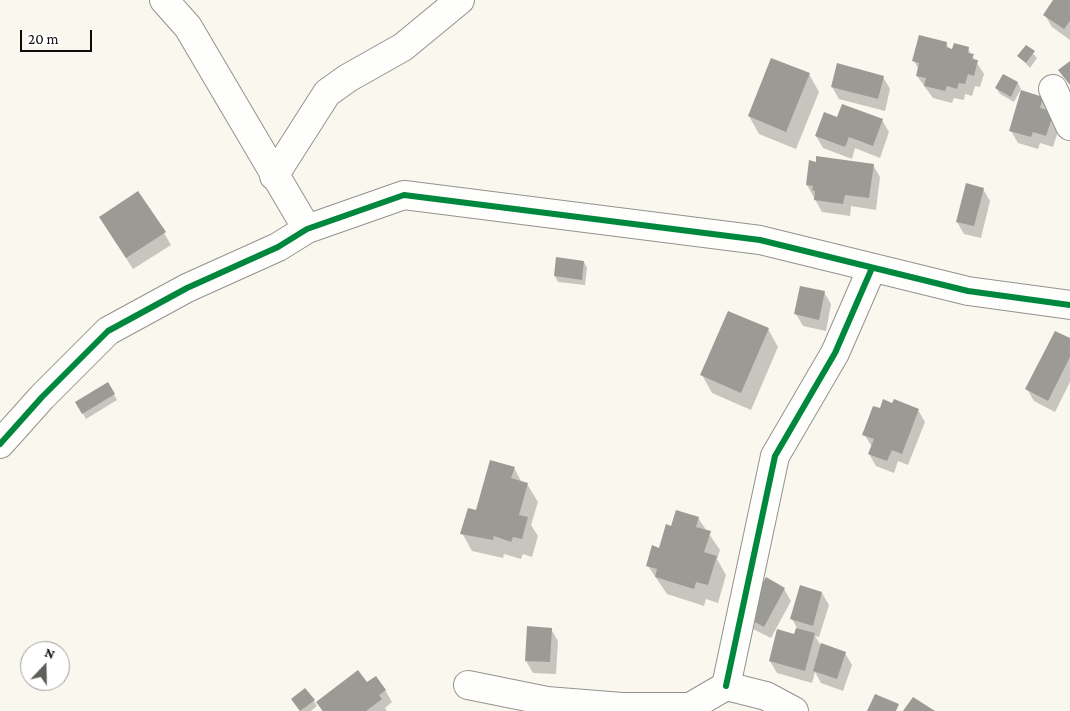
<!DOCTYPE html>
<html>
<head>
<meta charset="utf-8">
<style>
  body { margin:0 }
  #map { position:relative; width:1070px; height:711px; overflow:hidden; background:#faf7ef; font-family:"Crimson Pro",serif }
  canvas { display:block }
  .north { position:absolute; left:20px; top:641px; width:50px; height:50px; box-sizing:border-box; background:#fff; border:1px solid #9e9e9e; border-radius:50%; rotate:21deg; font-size:14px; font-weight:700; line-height:20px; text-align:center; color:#0c0c0c }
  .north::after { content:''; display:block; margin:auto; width:18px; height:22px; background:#5f5e5b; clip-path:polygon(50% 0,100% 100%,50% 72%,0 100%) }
  .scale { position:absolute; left:20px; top:30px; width:72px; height:22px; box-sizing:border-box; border:2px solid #0c0c0c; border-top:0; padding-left:6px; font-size:15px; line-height:18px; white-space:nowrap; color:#0c0c0c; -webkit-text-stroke:4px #fff; paint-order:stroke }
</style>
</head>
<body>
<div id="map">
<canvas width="1070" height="711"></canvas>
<div class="north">N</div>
<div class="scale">20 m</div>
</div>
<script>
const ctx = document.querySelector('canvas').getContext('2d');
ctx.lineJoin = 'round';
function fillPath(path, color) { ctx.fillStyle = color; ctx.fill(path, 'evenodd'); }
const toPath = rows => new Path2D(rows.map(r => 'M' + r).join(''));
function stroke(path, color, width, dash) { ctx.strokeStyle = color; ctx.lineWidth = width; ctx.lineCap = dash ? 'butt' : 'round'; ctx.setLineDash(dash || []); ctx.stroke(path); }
const shadow = toPath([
  [1055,0,1070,0,1070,40,1052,27,1045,15],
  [946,43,950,50,968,49,984,74,980,87,975,86,972,96,965,94,964,100,954,98,952,103,933,98,917,76,919,70,914,61],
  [1026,46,1037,58,1030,68,1019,56],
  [809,74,819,92,796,149,759,134,749,116],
  [1003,76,1018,83,1021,89,1014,102,1000,94,996,88],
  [883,77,890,89,885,111,839,99,832,87],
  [1042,98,1060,125,1053,147,1040,143,1038,149,1018,143,1011,131],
  [838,118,882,120,889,132,880,158,855,148,852,159,823,148,816,136],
  [817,163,873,165,880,177,876,210,851,206,850,216,822,212,807,185],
  [983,189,990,201,981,238,964,234,957,222],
  [107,229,164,233,171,245,133,269],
  [584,262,587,268,585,285,558,282,555,276],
  [824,292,831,304,826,331,803,326,796,314],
  [768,329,778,347,751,410,712,393,702,375],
  [1070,340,1070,382,1055,412,1034,401,1027,389],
  [108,384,117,400,86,419,77,403],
  [893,404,918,410,925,422,908,465,898,461,894,473,876,466,869,454,872,447,864,434,881,410],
  [514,468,522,483,527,484,538,502,531,525,538,536,532,557,523,554,521,559,504,554,503,558,472,551,462,533],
  [698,518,720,550,717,559,726,575,718,603,706,599,704,606,667,594,648,566,672,528],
  [784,589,791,601,771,638,753,629,746,616],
  [822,593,829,605,819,637,815,636,822,647,845,653,852,665,843,691,821,683,815,672,812,683,777,673,770,661,795,635,797,628,792,619],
  [551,629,558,641,556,674,533,673,526,661],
  [385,690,392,702,385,708,387,711,322,711,317,702],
  [292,700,314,701,317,706,311,711,300,711]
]);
const building = toPath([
  [1053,0,1070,0,1070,21,1064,29,1043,15],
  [919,35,947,42,946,47,952,49,954,43,969,47,968,53,974,54,972,59,978,60,974,76,968,74,965,84,959,83,957,89,947,86,945,91,924,86,926,78,916,76,919,63,912,61],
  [1026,45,1035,51,1026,63,1017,56],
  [771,58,810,73,786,132,748,116],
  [1070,61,1070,85,1058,70],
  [837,63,884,76,878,99,831,87],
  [1003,74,1018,82,1011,97,995,88],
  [1021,90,1043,97,1040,108,1054,112,1046,136,1033,132,1031,137,1009,131],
  [842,104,883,119,873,146,849,137,845,147,815,136,824,112,837,117],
  [816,156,874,164,869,198,845,195,843,204,814,200,815,191,812,190,813,186,806,185,809,160,816,162],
  [966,183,984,188,974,226,956,222],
  [138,191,166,232,126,258,99,217],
  [556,257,584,261,582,280,554,276],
  [800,286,825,291,819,320,794,314],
  [728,311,769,328,741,393,700,375],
  [1055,331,1070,338,1070,357,1048,401,1025,389],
  [108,382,115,394,82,414,75,402],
  [883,399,892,403,894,399,919,409,902,454,892,450,887,461,868,454,874,439,862,435,873,406,880,408],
  [490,460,515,467,511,478,528,483,519,515,528,517,522,539,513,537,511,542,494,536,493,540,460,534,468,508,476,510],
  [676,510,699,517,696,527,711,531,704,552,717,556,708,585,696,582,694,589,655,577,657,569,646,566,652,545,659,548,666,524,671,526],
  [766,577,785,588,764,627,744,616],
  [800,585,822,592,813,626,790,619],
  [527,626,552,628,550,662,525,661],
  [796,628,815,633,805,671,769,661,777,629,794,634],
  [821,643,846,652,837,679,813,671],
  [358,670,367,682,376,676,386,690,379,695,382,699,366,711,323,711,316,702],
  [305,688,315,700,300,711,291,699],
  [875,694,899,704,896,711,867,711],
  [913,697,935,711,903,711]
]);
const minor = toPath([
  [164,0,188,27,307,229],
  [1053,89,1070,126],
  [274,176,327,93,348,78,403,47,460,0],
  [0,444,42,397,108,331,187,288,278,247,307,229,404,195,760,240,968,291,1070,305],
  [468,685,547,701,622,707,690,707,726,686,766,696,794,711],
  [726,686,775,456,835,353,872,268]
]);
const cycleway = toPath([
  [0,444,42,397,108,331,187,288,278,247,307,229,404,195,760,240,968,291,1070,305],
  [726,686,775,456,835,353,872,268]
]);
fillPath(shadow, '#0003');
fillPath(building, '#9c9a95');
stroke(minor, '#93928e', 30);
stroke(minor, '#fefefd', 28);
stroke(cycleway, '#00873e', 6);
</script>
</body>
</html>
